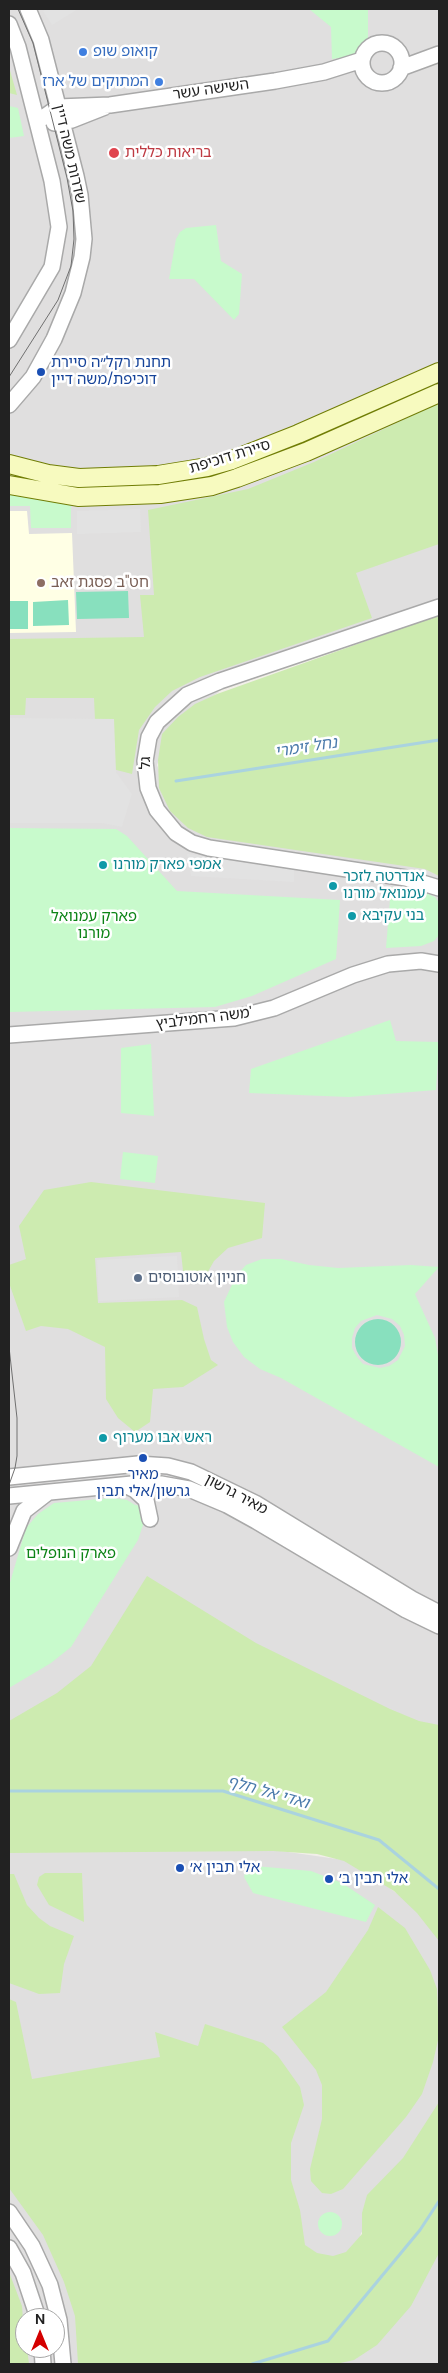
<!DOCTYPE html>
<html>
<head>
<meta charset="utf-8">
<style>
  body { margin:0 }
  #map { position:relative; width:448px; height:2373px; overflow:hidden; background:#f2efe9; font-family:"DM Sans",sans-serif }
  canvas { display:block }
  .frame { position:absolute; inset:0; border:10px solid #222; pointer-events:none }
  .north { position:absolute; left:15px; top:2308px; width:50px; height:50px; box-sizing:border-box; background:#fff; border:1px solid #a7a7a7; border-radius:50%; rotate:0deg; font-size:14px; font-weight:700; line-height:20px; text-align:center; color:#222 }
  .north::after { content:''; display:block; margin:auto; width:18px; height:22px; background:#d40000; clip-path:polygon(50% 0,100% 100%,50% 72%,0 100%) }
</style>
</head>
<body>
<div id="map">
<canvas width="448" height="2373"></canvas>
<div class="frame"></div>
<div class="north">N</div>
</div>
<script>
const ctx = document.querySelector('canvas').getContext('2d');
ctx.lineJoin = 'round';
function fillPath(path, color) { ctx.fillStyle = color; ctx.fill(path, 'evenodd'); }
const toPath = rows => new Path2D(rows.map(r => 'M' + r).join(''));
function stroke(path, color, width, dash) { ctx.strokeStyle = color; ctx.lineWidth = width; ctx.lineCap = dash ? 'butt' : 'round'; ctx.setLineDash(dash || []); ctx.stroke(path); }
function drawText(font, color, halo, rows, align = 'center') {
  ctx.font = font + ' "DM Sans","Noto Sans Hebrew",sans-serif'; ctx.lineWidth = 5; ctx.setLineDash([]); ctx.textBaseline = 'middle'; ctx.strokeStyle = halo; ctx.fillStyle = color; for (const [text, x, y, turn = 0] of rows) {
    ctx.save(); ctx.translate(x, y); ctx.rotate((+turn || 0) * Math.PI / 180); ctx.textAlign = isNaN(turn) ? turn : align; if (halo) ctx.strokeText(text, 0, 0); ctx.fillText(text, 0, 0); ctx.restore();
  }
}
const residential = toPath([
  [9,9,439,9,439,611,207,687,219,692,171,726,157,765,172,806,186,826,210,836,425,867,439,875,439,1732,131,1673,9,1744],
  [260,1848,351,1861,439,1923,439,2125,429,2154,361,2233,349,2275,439,2237,439,2364,9,2364,9,1852],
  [25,2318,55,2318,55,2348,25,2348]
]);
const education = toPath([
  [9,511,27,511,29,534,72,533,76,632,9,633]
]);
const grass = toPath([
  [9,67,17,95,9,93],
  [439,403,439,544,356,573,372,618,200,677,172,691,155,707,139,730,132,774,97,765,94,698,26,698,25,715,9,715,9,639,144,637,140,595,154,595,148,510,248,489,314,462],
  [439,615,439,876,425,869,207,837,188,828,170,811,159,788,158,760,162,734,178,717,195,704,217,694],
  [91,1182,265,1203,262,1238,228,1248,214,1261,205,1277,183,1271,181,1252,95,1258,98,1303,182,1300,197,1307,204,1339,211,1360,218,1365,183,1387,153,1389,150,1422,135,1432,118,1418,106,1399,105,1347,68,1329,41,1326,26,1331,9,1283,9,1265,26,1259,19,1226,44,1190],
  [147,1576,256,1643,390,1709,419,1721,439,1725,439,1941,417,1913,394,1891,344,1861,317,1854,273,1851,9,1853,9,1721,57,1693,91,1666],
  [45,1873,82,1873,84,1922,49,1905,37,1885,39,1877],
  [9,1874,14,1874,27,1905,39,1918,50,1926,74,1936,64,1964,60,1993,39,1994,9,1983],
  [378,1907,405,1928,430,1970,437,1989,439,2036,433,2062,422,2094,406,2117,343,2189,331,2194,322,2193,311,2181,310,2169,322,2119,322,2085,316,2070,282,2027,326,1992,368,1930],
  [9,1999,16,2002,32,2079,160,2057,155,2032,198,2046,205,2024,263,2043,278,2056,300,2087,304,2105,291,2143,291,2180,300,2210,305,2245,317,2253,333,2256,346,2252,362,2234,362,2213,367,2195,403,2158,439,2102,439,2253,411,2306,377,2345,354,2360,336,2364,78,2364,75,2316,64,2282,43,2235,9,2188],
  [9,2272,22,2306,25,2348,27,2348,29,2364,9,2364]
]);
const park = toPath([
  [309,9,368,9,368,36,367,46,363,51,355,56,332,59,331,27],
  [9,106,18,108,24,136,9,138],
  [216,225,221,261,242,274,239,314,234,320,194,279,169,279,176,239,180,232,186,228],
  [9,494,71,504,71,528,31,528,30,506,9,506],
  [9,828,116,829,127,836,177,891,340,900,336,959,252,996,215,1007,9,1012],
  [391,887,412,887,435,897,439,903,439,935,434,941,421,946,386,948],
  [390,1020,396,1041,439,1042,436,1090,349,1097,249,1093,251,1069],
  [151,1044,154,1116,121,1113,121,1048],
  [123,1152,158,1156,155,1183,120,1179],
  [262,1259,281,1259,309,1265,338,1268,411,1265,439,1267,415,1294,435,1338,439,1361,439,1467,281,1378,260,1369,244,1357,233,1342,227,1327,224,1302,236,1276,246,1265],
  [377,1315,392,1319,400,1326,404,1335,405,1346,398,1360,389,1366,380,1368,363,1364,357,1357,352,1348,352,1338,355,1328,361,1321],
  [112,1498,127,1500,135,1505,142,1506,140,1510,144,1522,138,1540,71,1647,51,1663,9,1688,9,1586,26,1528,38,1514,54,1503],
  [255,1866,311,1871,342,1883,375,1905,366,1922,253,1893,244,1877,246,1869],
  '318 2224a12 12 0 1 1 24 0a12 12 0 1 1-24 0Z'
]);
const pitch = toPath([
  [128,591,129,618,77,619,76,592],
  [68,600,69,625,33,626,33,602],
  [9,601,28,601,28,629,9,629],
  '355 1342a23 23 0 1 1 46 0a23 23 0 1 1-46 0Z'
]);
const parking = toPath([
  [47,9,78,9,52,25,43,11],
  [140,509,141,532,77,534,77,511],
  [9,718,114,719,116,772,132,794,122,827,102,823,9,823],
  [187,854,294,869,294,882,191,876],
  [177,1256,179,1297,99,1301,97,1260]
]);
const stream = toPath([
  [176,781,439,740],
  [9,1791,223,1791,379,1840,439,1889],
  [252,2364,328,2341,420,2230,439,2201]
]);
const tertiary = toPath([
  [9,24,18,47,52,181,59,227,52,267,9,340],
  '362 63a20 20 0 1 1 40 0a20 20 0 1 1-40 0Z',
  [401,68,439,54],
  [37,122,58,107,110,105,275,81,324,72,362,60],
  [54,123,72,120,105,107],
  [9,405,33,377,54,339,73,293,82,257,84,239,80,195,76,176,41,40,28,9],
  [439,607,220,681,187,695,157,722,149,737,145,761,148,788,157,810,176,833,192,843,209,848,406,878,439,888],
  [9,1035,234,1018,274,1008,353,975,388,964,421,961,439,964],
  [9,1477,138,1464,168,1466,191,1472,255,1503,412,1599,439,1613],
  [125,1485,135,1490,146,1500,150,1519],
  [9,1496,132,1484,161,1484,189,1489,227,1505,256,1521,406,1610,439,1626],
  [9,1548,24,1511,46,1494],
  [9,2212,32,2246,50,2285,59,2320,63,2364],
  [9,2248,23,2273,38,2318],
  [42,2348,43,2364]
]);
const secondary = toPath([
  [9,464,48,474,79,478,158,475,207,467,232,460,298,434,439,372],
  [9,485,78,497,160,494,212,486,237,478,306,452,439,393]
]);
const tram = toPath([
  [9,377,58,300,71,266,74,239,73,211,67,178,33,43,18,9],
  [9,1347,17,1418,17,1456,15,1468,9,1485]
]);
const markers = [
  [83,52,5,"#3f7fe0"],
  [159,82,5,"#3f7fe0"],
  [114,153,6,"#e0444e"],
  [41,372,5,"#1a4fb4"],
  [41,583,5,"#8d6e63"],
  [103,865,5,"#0f9aa8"],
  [333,886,5,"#0f9aa8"],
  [352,916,5,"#0f9aa8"],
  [138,1278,5,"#5c6f8a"],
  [103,1438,5,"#0f9aa8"],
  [143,1458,5,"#1a4fb4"],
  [180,1868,5,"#1a4fb4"],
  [329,1879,5,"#1a4fb4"]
];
const shopNames = [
  ["קואופ שופ",93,52],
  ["המתוקים של ארז",149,82,"right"]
];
const streetNames = [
  ["השישה עשר",211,90,-8],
  ["שדרות משה דיין",69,154,77],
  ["סיירת דוכיפת",230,457,-17],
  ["גל",146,763,-88],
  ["משה רחמילביץ'",204,1019,-7],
  ["מאיר גרשון",236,1495,28]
];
const healthNames = [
  ["בריאות כללית",125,153]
];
const transitNames = [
  ["תחנת רקל״ה סיירת",51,363],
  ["דוכיפת/משה דיין",51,380],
  ["מאיר",143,1475,"center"],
  ["גרשון/אלי תבין",143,1492,"center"],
  ["אלי תבין א׳",190,1868],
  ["אלי תבין ב׳",339,1879]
];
const educationNames = [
  ["חט\"ב פסגת זאב",51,583]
];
const cultureNames = [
  ["אמפי פארק מורנו",113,865],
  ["אנדרטה לזכר",343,877],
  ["עמנואל מורנו",343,894],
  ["בני עקיבא",362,916],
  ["ראש אבו מערוף",113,1438]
];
const parkNames = [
  ["פארק עמנואל",94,917],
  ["מורנו",94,934],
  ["פארק הנופלים",71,1554]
];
const serviceNames = [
  ["חניון אוטובוסים",148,1278]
];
const waterNames = [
  ["נחל זימרי",306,748,-9],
  ["ואדי אל חלף",268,1793,16]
];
fillPath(residential, '#e0dfdf');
fillPath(education, '#ffffe5');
fillPath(grass, '#cdebb0');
fillPath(park, '#c8facc');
fillPath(pitch, '#88e0be');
fillPath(parking, '#e2e2e2');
stroke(stream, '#aad3df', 3);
stroke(tertiary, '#a9a9a9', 18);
stroke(secondary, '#707d05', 20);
stroke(tertiary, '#fff', 15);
stroke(secondary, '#f7fabf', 18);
stroke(tram, '#707070', 1);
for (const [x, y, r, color] of markers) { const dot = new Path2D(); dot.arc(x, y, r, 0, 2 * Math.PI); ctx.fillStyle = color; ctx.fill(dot); stroke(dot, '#fff', 2); }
drawText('15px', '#366cbe', '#fff', shopNames, 'left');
drawText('15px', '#222', '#fff', streetNames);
drawText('15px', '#be3a42', '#fff', healthNames, 'left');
drawText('15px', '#164399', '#fff', transitNames, 'left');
drawText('15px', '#785e54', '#fff', educationNames, 'left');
drawText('15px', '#0d838f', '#fff', cultureNames, 'left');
drawText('15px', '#0c8416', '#fff', parkNames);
drawText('15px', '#4e5e75', '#fff', serviceNames, 'left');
drawText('italic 16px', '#4a7aab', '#fff', waterNames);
</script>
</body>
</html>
